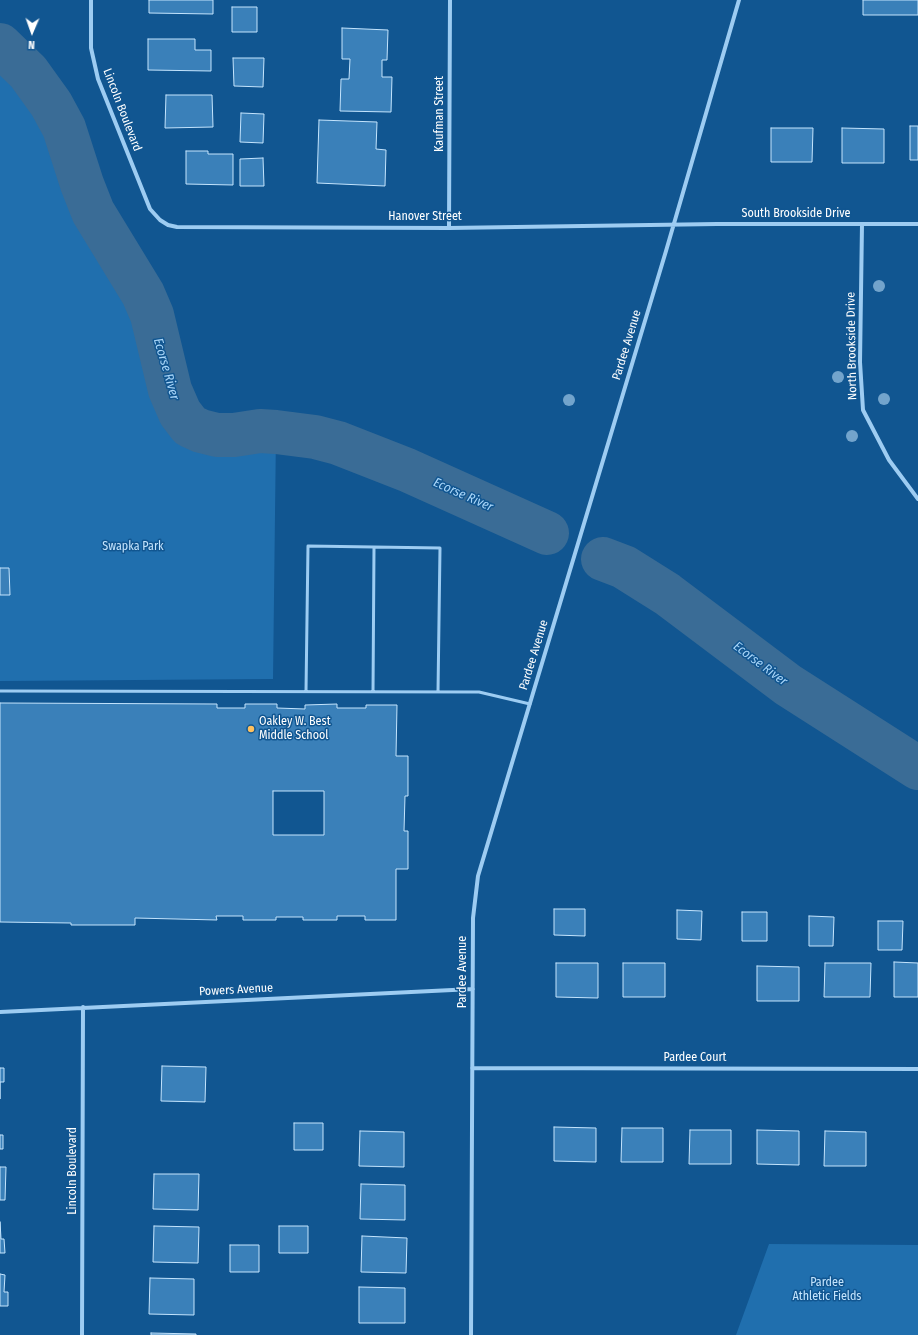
<!DOCTYPE html>
<html>
<head>
<meta charset="utf-8">
<style>
  body { margin:0 }
  #map { position:relative; width:918px; height:1335px; overflow:hidden; background:#115691; font-family:"Fira Sans Condensed",sans-serif }
  canvas { display:block }
  .north { position:absolute; left:12px; top:12px; width:40px; height:40px; -webkit-text-stroke:3px #115691; paint-order:stroke; rotate:182deg; font-size:11px; font-weight:700; line-height:16px; text-align:center; color:#fff }
  .north::after { content:''; display:block; margin:auto; width:14px; height:18px; background:#fff; clip-path:polygon(50% 0,100% 100%,50% 72%,0 100%) }
</style>
</head>
<body>
<div id="map">
<canvas width="918" height="1335"></canvas>
<div class="north">N</div>
</div>
<script>
const ctx = document.querySelector('canvas').getContext('2d');
ctx.lineJoin = 'round';
function fillPath(path, color) { ctx.fillStyle = color; ctx.fill(path, 'evenodd'); }
const toPath = rows => new Path2D(rows.map(r => 'M' + r).join(''));
function stroke(path, color, width, dash) { ctx.strokeStyle = color; ctx.lineWidth = width; ctx.lineCap = dash ? 'butt' : 'round'; ctx.setLineDash(dash || []); ctx.stroke(path); }
function drawText(font, color, halo, rows, align = 'center') {
  ctx.font = font + ' "Fira Sans Condensed",sans-serif'; ctx.lineWidth = 3; ctx.setLineDash([]); ctx.textBaseline = 'middle'; ctx.strokeStyle = halo; ctx.fillStyle = color; for (const [text, x, y, turn = 0] of rows) {
    ctx.save(); ctx.translate(x, y); ctx.rotate((+turn || 0) * Math.PI / 180); ctx.textAlign = isNaN(turn) ? turn : align; if (halo) ctx.strokeText(text, 0, 0); ctx.fillText(text, 0, 0); ctx.restore();
  }
}
const green = toPath([
  [0,45,28,72,51,104,64,128,82,184,93,212,143,294,152,315,170,390,180,413,190,426,201,431,217,435,234,435,260,431,276,432,273,679,0,681],
  [769,1244,918,1245,918,1335,736,1335]
]);
const river = toPath([
  [0,45,28,72,51,104,64,128,82,184,93,212,143,294,152,315,170,390,180,413,190,426,201,431,217,435,234,435,260,431,276,432,315,437,338,443,407,470,547,533],
  [603,559,624,567,667,594,788,685,918,768]
]);
const building = toPath([
  [149,0,213,0,213,14,149,13,149,0],
  [863,0,918,0,918,15,863,15,863,0],
  [232,7,257,7,257,32,232,32,232,7],
  [342,28,388,30,387,60,382,60,382,77,392,77,391,112,340,111,341,79,349,79,350,59,342,59,342,28],
  [148,39,195,39,195,50,211,50,211,71,148,70,148,39],
  [233,58,264,58,263,87,234,86,233,58],
  [166,95,212,95,213,127,165,128,166,95],
  [241,113,264,114,263,143,240,142,241,113],
  [319,120,377,122,376,149,386,150,385,186,317,183,319,120],
  [910,126,918,126,918,160,910,160,910,126],
  [771,128,813,128,812,162,771,162,771,128],
  [842,128,884,129,884,163,842,163,842,128],
  [186,151,208,151,208,154,233,154,233,185,186,184,186,151],
  [263,158,264,186,240,186,240,159,263,158],
  [0,568,9,568,10,595,0,595,0,568],
  [0,703,217,704,217,708,245,708,245,704,277,704,277,708,305,709,305,705,337,704,337,708,366,708,366,705,397,705,396,756,408,756,408,796,405,796,404,831,408,831,408,869,396,869,396,920,365,920,365,916,337,916,337,920,303,920,303,917,276,917,276,920,243,920,243,916,216,916,217,920,135,918,135,925,71,925,71,923,0,922,0,703],
  [273,791,324,791,324,835,273,835,273,791],
  [554,909,585,909,585,936,554,935,554,909],
  [677,910,702,911,701,940,677,939,677,910],
  [742,912,767,912,767,941,742,941,742,912],
  [809,916,834,917,833,946,809,946,809,916],
  [878,921,903,921,902,950,878,950,878,921],
  [894,962,918,963,918,997,894,997,894,962],
  [556,963,598,963,598,998,556,997,556,963],
  [623,963,665,963,665,997,623,997,623,963],
  [825,963,871,963,870,997,824,997,825,963],
  [757,966,799,967,799,1001,757,1001,757,966],
  [162,1066,206,1067,205,1102,161,1101,162,1066],
  [0,1068,4,1068,4,1082,0,1082,0,1099,0,1068],
  [294,1123,323,1123,323,1150,294,1150,294,1123],
  [554,1127,596,1128,596,1162,554,1161,554,1127],
  [622,1128,663,1128,663,1162,621,1162,622,1128],
  [690,1130,731,1130,731,1164,689,1164,690,1130],
  [757,1130,799,1131,799,1165,757,1164,757,1130],
  [360,1131,404,1132,404,1167,359,1166,360,1131],
  [825,1131,866,1132,866,1166,824,1166,825,1131],
  [0,1135,3,1135,3,1149,0,1149,0,1135],
  [0,1167,6,1167,5,1200,0,1200,0,1167],
  [154,1174,199,1174,198,1210,153,1209,154,1174],
  [361,1184,405,1185,405,1220,360,1219,361,1184],
  [0,1222,1,1239,4,1239,5,1253,0,1253,0,1222],
  [154,1226,199,1227,198,1263,153,1262,154,1226],
  [279,1226,308,1226,308,1253,279,1253,279,1226],
  [362,1236,407,1238,406,1273,361,1272,362,1236],
  [230,1245,259,1245,259,1272,230,1272,230,1245],
  [0,1274,5,1275,4,1292,8,1292,8,1306,0,1306,0,1274],
  [150,1278,194,1279,194,1315,149,1314,150,1278],
  [359,1287,405,1288,405,1323,359,1323,359,1287],
  [151,1333,196,1334,196,1335,151,1335,151,1333]
]);
const service = toPath([
  [0,691,479,692,530,704],
  [306,691,308,546,440,548,438,692],
  [373,692,374,548]
]);
const minor = toPath([
  [91,0,91,48,98,79,150,209,160,220,168,225,177,227,449,228,717,224,918,224],
  [862,224,860,362,863,410,889,460,918,499],
  [449,228,450,0],
  [0,1012,473,989],
  [472,1068,918,1069],
  [82,1335,83,1007],
  [471,1335,473,918,478,876,666,251,739,0]
]);
const trees = [
  [879,286],
  [838,377],
  [884,399],
  [569,400],
  [852,436]
];
const markers = [
  [251,729,4,"#ffc05e"]
];
const streetNames = [
  ["Lincoln Boulevard",122,110,69],
  ["Kaufman Street",440,114,-90],
  ["South Brookside Drive",796,214],
  ["Hanover Street",425,217],
  ["Pardee Avenue",627,345,-73],
  ["North Brookside Drive",852,346,-91],
  ["Pardee Avenue",534,655,-73],
  ["Pardee Avenue",463,972,-90],
  ["Powers Avenue",236,990,-3],
  ["Pardee Court",695,1058],
  ["Lincoln Boulevard",73,1171,-90]
];
const parkNames = [
  ["Swapka Park",133,547],
  ["Pardee",827,1283],
  ["Athletic Fields",827,1297]
];
const poiNames = [
  ["Oakley W. Best",259,722],
  ["Middle School",259,736]
];
const waterNames = [
  ["Ecorse River",166,369,74],
  ["Ecorse River",463,495,24],
  ["Ecorse River",760,664,37]
];
fillPath(green, '#206fae');
stroke(river, '#3a6c96', 44);
fillPath(building, '#3a80b9');
stroke(building, '#c4e4fd', 1);
stroke(service, '#9dccf2', 3);
stroke(minor, '#9dccf2', 4);
ctx.fillStyle = '#73a4cc';
for (const [x, y] of trees) { ctx.beginPath(); ctx.arc(x, y, 6, 0, 2 * Math.PI); ctx.fill(); }
for (const [x, y, r, color] of markers) { const dot = new Path2D(); dot.arc(x, y, r, 0, 2 * Math.PI); ctx.fillStyle = color; ctx.fill(dot); stroke(dot, '#115691', 1.5); }
drawText('12px', '#fff', '#115691', streetNames);
drawText('12px', '#c4e4fd', '#115691', parkNames);
drawText('12px', '#fff', '#115691', poiNames, 'left');
drawText('italic 13px', '#a9d6f9', '#115691', waterNames);
</script>
</body>
</html>
